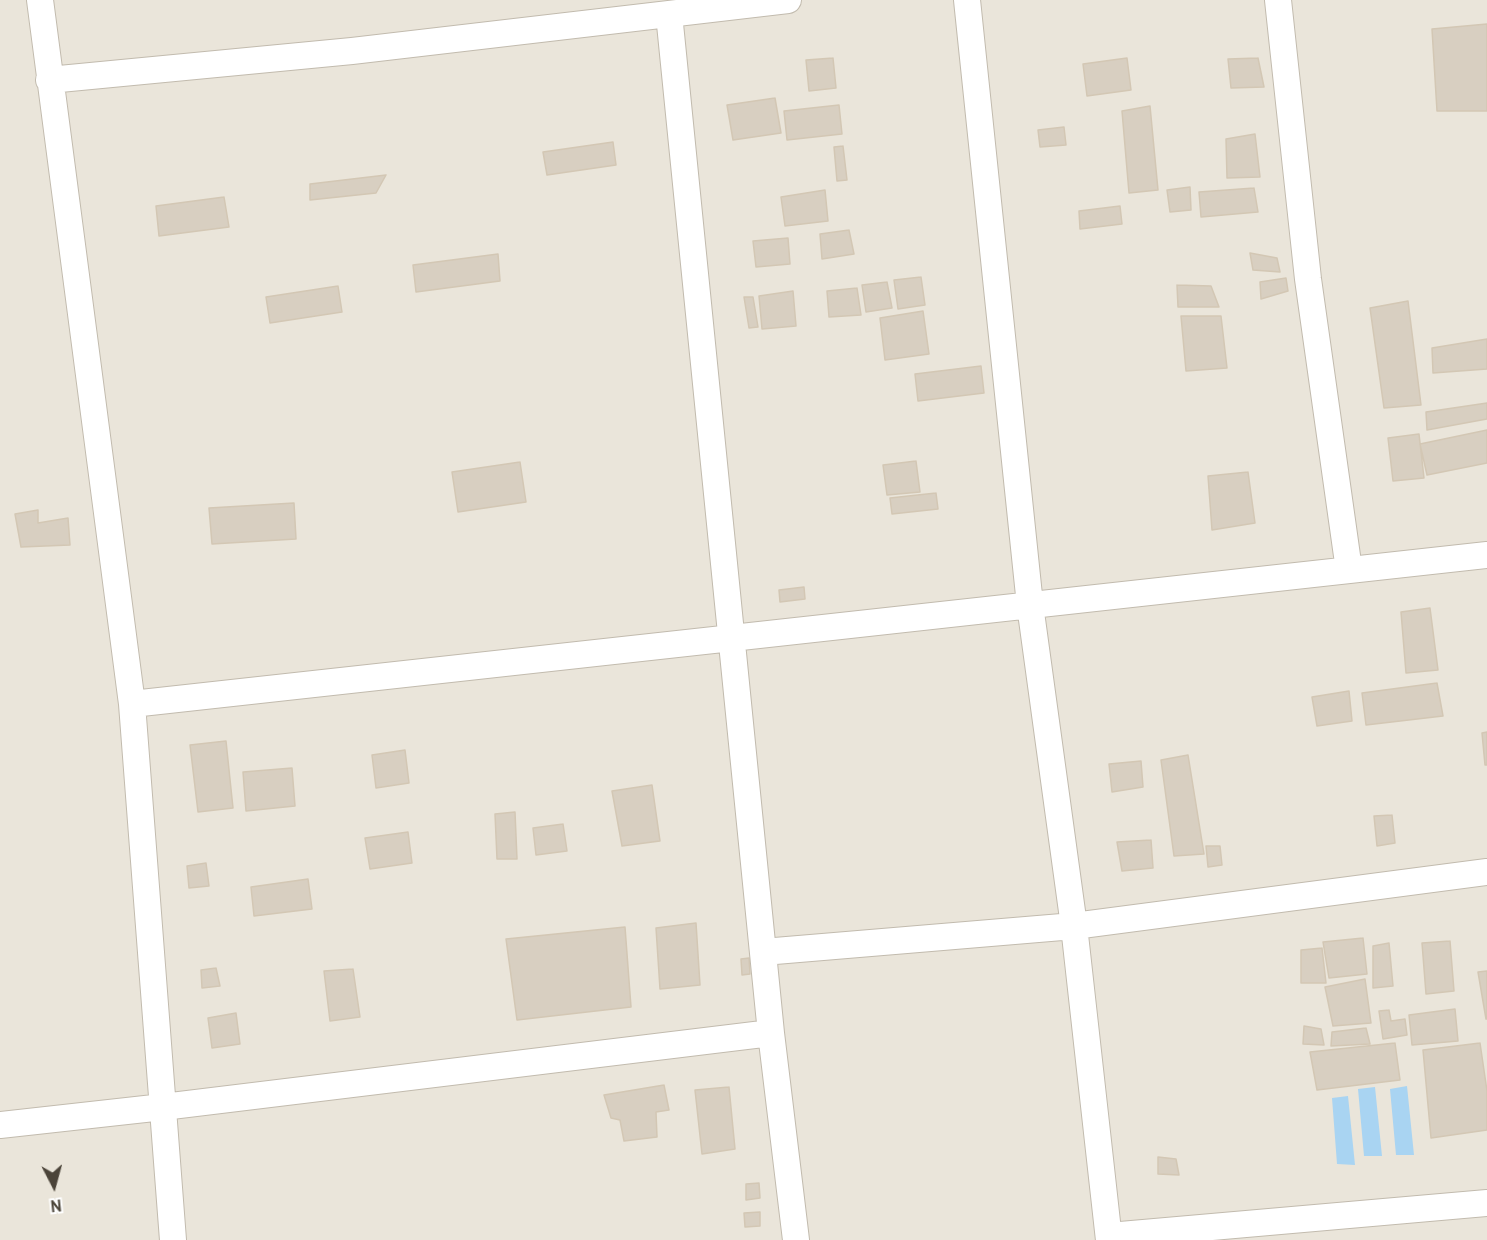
<!DOCTYPE html>
<html>
<head>
<meta charset="utf-8">
<style>
  body { margin:0 }
  #map { position:relative; width:1487px; height:1240px; overflow:hidden; background:#f6f3ec; font-family:Overpass,sans-serif }
  canvas { display:block }
  .north { position:absolute; left:24px; top:1156px; width:60px; height:60px; -webkit-text-stroke:4px #fff; paint-order:stroke; rotate:174deg; font-size:16px; font-weight:700; line-height:24px; text-align:center; color:#4b4439 }
  .north::after { content:''; display:block; margin:auto; width:21px; height:27px; background:#4b4439; clip-path:polygon(50% 0,100% 100%,50% 72%,0 100%) }
</style>
</head>
<body>
<div id="map">
<canvas width="1487" height="1240"></canvas>
<div class="north">N</div>
</div>
<script>
const ctx = document.querySelector('canvas').getContext('2d');
ctx.lineJoin = 'round';
function fillPath(path, color) { ctx.fillStyle = color; ctx.fill(path, 'evenodd'); }
const toPath = rows => new Path2D(rows.map(r => 'M' + r).join(''));
function stroke(path, color, width, dash) { ctx.strokeStyle = color; ctx.lineWidth = width; ctx.lineCap = dash ? 'butt' : 'round'; ctx.setLineDash(dash || []); ctx.stroke(path); }
const residential = toPath([
  [0,0,1487,0,1487,1240,0,1240]
]);
const water = toPath([
  [1407,1086,1414,1155,1396,1155,1390,1089],
  [1375,1087,1382,1156,1364,1156,1358,1089],
  [1348,1096,1355,1165,1337,1164,1332,1098]
]);
const building = toPath([
  [1487,24,1487,111,1437,111,1432,29,1487,24],
  [833,58,836,88,809,91,806,60,833,58],
  [1127,58,1131,90,1087,96,1083,64,1127,58],
  [1258,58,1264,87,1231,88,1228,59,1258,58],
  [775,98,781,133,733,140,727,105,775,98],
  [839,105,842,134,787,140,784,111,839,105],
  [1150,106,1158,190,1129,193,1122,111,1150,106],
  [1064,127,1066,145,1040,147,1038,130,1064,127],
  [1255,134,1260,177,1227,178,1226,139,1255,134],
  [613,142,616,165,547,175,543,152,613,142],
  [843,146,847,180,837,181,834,147,843,146],
  [386,175,376,193,310,200,310,184,386,175],
  [1190,187,1191,210,1170,212,1167,190,1190,187],
  [1254,188,1258,212,1201,217,1199,192,1254,188],
  [825,190,828,221,785,226,781,197,825,190],
  [224,197,229,227,159,236,156,206,224,197],
  [1120,206,1122,224,1080,229,1079,211,1120,206],
  [849,230,854,254,822,259,820,234,849,230],
  [788,238,790,264,756,267,753,241,788,238],
  [1250,253,1277,258,1280,272,1253,270,1250,253],
  [498,254,500,281,416,292,413,265,498,254],
  [921,277,925,305,898,309,894,280,921,277],
  [1286,278,1288,291,1261,299,1260,282,1286,278],
  [887,282,892,308,866,312,862,285,887,282],
  [1177,285,1211,286,1219,307,1178,307,1177,285],
  [338,286,342,312,270,323,266,297,338,286],
  [857,288,861,315,829,317,827,291,857,288],
  [793,291,796,326,762,329,759,296,793,291],
  [744,297,753,297,758,327,749,328,744,297],
  [1408,301,1421,405,1384,408,1370,308,1408,301],
  [923,311,929,354,885,360,880,318,923,311],
  [1181,316,1221,316,1227,368,1186,371,1181,316],
  [1487,339,1487,369,1433,373,1432,348,1487,339],
  [981,366,984,393,918,401,915,374,981,366],
  [1487,403,1487,419,1427,430,1426,412,1487,403],
  [1487,430,1487,463,1427,475,1420,444,1487,430],
  [1419,434,1424,478,1393,481,1388,438,1419,434],
  [916,461,920,492,887,495,883,465,916,461],
  [520,462,526,502,458,512,452,472,520,462],
  [1248,472,1255,523,1212,530,1208,476,1248,472],
  [936,493,938,509,892,514,890,498,936,493],
  [294,503,296,539,212,544,209,508,294,503],
  [38,510,38,523,68,518,70,545,21,547,15,514,38,510],
  [804,587,805,599,780,602,779,590,804,587],
  [1430,608,1438,670,1406,673,1401,612,1430,608],
  [1437,683,1443,716,1366,725,1362,693,1437,683],
  [1349,691,1352,721,1317,726,1312,697,1349,691],
  [1487,732,1487,765,1485,765,1482,733,1487,732],
  [226,741,233,808,198,812,190,745,226,741],
  [405,750,409,783,376,788,372,755,405,750],
  [1188,755,1204,854,1174,856,1161,760,1188,755],
  [1141,761,1143,787,1112,792,1109,764,1141,761],
  [292,768,295,806,246,811,243,772,292,768],
  [652,785,660,841,622,846,612,791,652,785],
  [515,812,517,859,497,859,495,814,515,812],
  [1392,815,1395,843,1377,846,1374,816,1392,815],
  [563,824,567,851,536,855,533,828,563,824],
  [408,832,412,863,370,869,365,838,408,832],
  [1151,840,1153,868,1122,871,1117,842,1151,840],
  [1206,846,1220,846,1222,865,1208,867,1206,846],
  [206,863,209,886,189,888,187,866,206,863],
  [308,879,312,909,254,916,251,887,308,879],
  [696,923,700,985,660,989,656,928,696,923],
  [625,927,631,1007,517,1020,506,939,625,927],
  [1363,938,1367,974,1329,978,1323,942,1363,938],
  [1450,941,1454,991,1426,994,1422,943,1450,941],
  [1389,943,1393,986,1373,988,1373,946,1389,943],
  [1322,948,1326,983,1301,983,1301,950,1322,948],
  [749,958,750,974,742,975,741,959,749,958],
  [216,968,220,986,202,988,201,970,216,968],
  [353,969,360,1017,330,1021,324,971,353,969],
  [1487,971,1487,1019,1486,1019,1478,972,1487,971],
  [1365,979,1371,1023,1333,1026,1325,987,1365,979],
  [1455,1009,1458,1041,1412,1045,1409,1015,1455,1009],
  [1389,1010,1391,1021,1405,1019,1407,1035,1383,1039,1379,1011,1389,1010],
  [236,1013,240,1044,212,1048,208,1018,236,1013],
  [1304,1026,1321,1029,1324,1045,1303,1044,1304,1026],
  [1366,1028,1370,1044,1331,1046,1332,1032,1366,1028],
  [1395,1043,1400,1080,1317,1090,1310,1052,1395,1043],
  [1480,1043,1487,1091,1487,1130,1431,1138,1423,1050,1480,1043],
  [664,1085,669,1110,656,1112,657,1137,624,1141,620,1120,611,1118,604,1095,664,1085],
  [729,1087,735,1149,702,1154,695,1090,729,1087],
  [1158,1157,1176,1159,1179,1175,1158,1174,1158,1157],
  [759,1183,760,1198,746,1200,746,1184,759,1183],
  [760,1212,760,1226,745,1227,744,1213,760,1212]
]);
const street = toPath([
  [40,0,132,704,173,1240],
  [967,0,1030,605,1074,926,1109,1240],
  [1278,0,1308,279,1349,570],
  [669,14,771,1033,796,1240],
  [49,80,352,51,788,0],
  [132,704,1487,555],
  [763,952,1074,926,1487,872],
  [0,1125,163,1107,771,1033],
  [1109,1236,1487,1203]
]);
fillPath(residential, '#eae5da');
fillPath(water, '#a9d4f2');
fillPath(building, '#d8cfc1');
stroke(building, '#d3c7b4', 1.5);
stroke(street, '#c2bbae', 28);
stroke(street, '#fff', 26);
</script>
</body>
</html>
